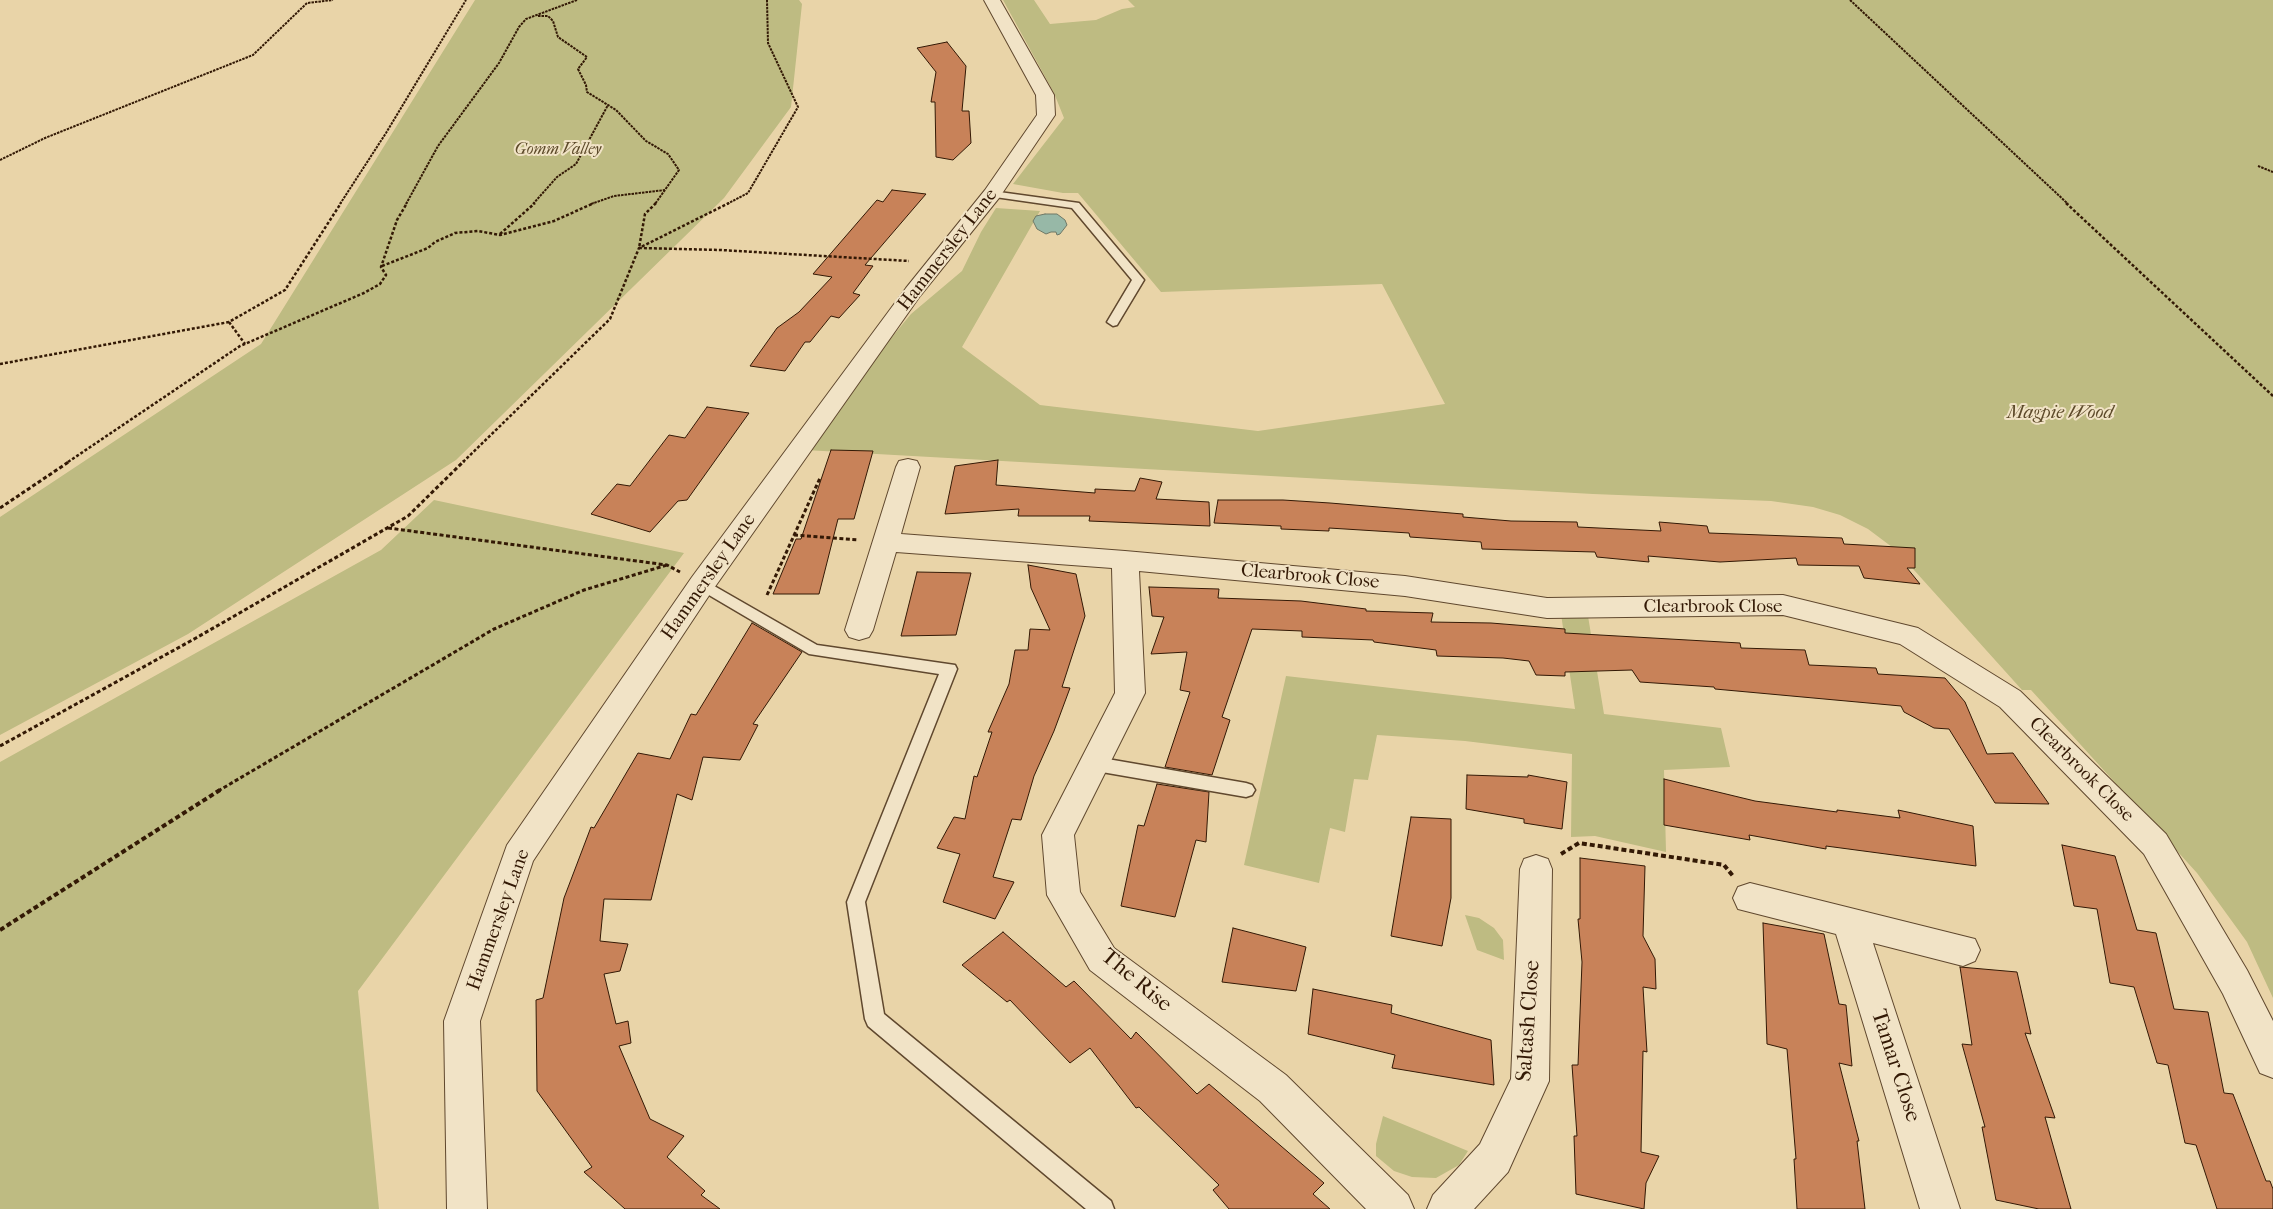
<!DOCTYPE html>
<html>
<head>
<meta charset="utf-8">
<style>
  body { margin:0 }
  canvas { display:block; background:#e9d4a8 }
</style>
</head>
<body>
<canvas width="2273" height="1209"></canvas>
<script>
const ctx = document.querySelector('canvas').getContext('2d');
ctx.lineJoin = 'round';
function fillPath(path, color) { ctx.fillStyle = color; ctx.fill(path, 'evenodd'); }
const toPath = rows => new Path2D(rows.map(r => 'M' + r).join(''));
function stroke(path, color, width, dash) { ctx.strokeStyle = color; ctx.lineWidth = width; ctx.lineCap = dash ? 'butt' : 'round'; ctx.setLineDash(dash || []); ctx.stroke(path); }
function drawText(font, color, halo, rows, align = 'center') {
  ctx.font = font + ' "IM FELL French Canon",serif'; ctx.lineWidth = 4; ctx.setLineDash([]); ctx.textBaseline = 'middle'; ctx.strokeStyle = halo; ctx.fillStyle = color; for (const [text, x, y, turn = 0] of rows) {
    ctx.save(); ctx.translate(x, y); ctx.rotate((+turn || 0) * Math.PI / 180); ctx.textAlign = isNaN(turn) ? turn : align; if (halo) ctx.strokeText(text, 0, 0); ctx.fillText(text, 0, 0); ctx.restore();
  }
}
const green = toPath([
  [475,0,799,0,802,4,791,107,724,198,456,460,188,634,0,735,0,517,261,344],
  [1003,0,1034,0,1050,24,1096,20,1122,9,1135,7,1128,0,2273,0,2273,998,2247,942,2197,873,2031,690,2022,690,1896,550,1868,529,1840,515,1813,507,1771,501,1593,494,805,450,868,366,911,314,962,271,981,232,996,208,1040,211,962,347,1040,405,1258,431,1445,404,1382,284,1161,292,1078,193,1063,193,1013,184,1064,118,1054,93],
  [434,500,684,553,358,991,379,1209,0,1209,0,762,381,550],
  [1561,614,1588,616,1604,714,1721,728,1730,767,1664,770,1666,852,1595,836,1571,837,1572,754,1465,741,1377,735,1368,780,1354,779,1345,832,1330,828,1319,883,1244,865,1286,676,1575,709],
  [1465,915,1479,918,1494,928,1503,940,1504,960,1477,950],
  [1383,1116,1468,1151,1459,1165,1436,1178,1412,1177,1394,1171,1376,1156,1376,1144]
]);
const water = toPath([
  [1045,214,1057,214,1065,220,1067,225,1060,234,1057,235,1056,232,1051,232,1046,234,1037,229,1033,221,1036,216,1045,214]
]);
const building = toPath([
  [947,42,966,66,962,111,969,111,971,143,953,160,936,157,935,102,931,102,936,72,917,48,947,42],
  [892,190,926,194,865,265,873,266,853,293,860,295,839,318,831,316,810,342,805,342,785,371,750,366,777,328,799,312,832,277,813,274,877,200,883,202,892,190],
  [707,407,749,413,687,500,678,501,650,532,591,514,617,484,630,486,669,435,685,438,707,407],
  [831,450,873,451,854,519,838,519,819,594,773,594,796,539,801,539,831,450],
  [998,460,996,485,1095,493,1095,489,1135,491,1140,478,1162,482,1156,499,1209,502,1210,526,1089,521,1090,516,1018,516,1019,509,945,514,955,466,998,460],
  [1218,500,1283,500,1330,503,1463,514,1463,517,1511,521,1577,522,1578,527,1661,531,1659,522,1707,526,1709,533,1842,538,1844,544,1915,548,1915,568,1907,568,1920,584,1864,578,1859,566,1798,565,1796,558,1720,562,1648,556,1649,562,1597,557,1595,552,1482,549,1481,542,1410,537,1409,533,1329,528,1329,531,1281,529,1281,526,1214,523,1218,500],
  [1028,565,1076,574,1085,616,1062,687,1070,688,1054,731,1034,776,1021,820,1012,819,993,877,1014,882,995,919,943,902,960,854,937,848,954,817,965,819,974,776,977,777,992,732,988,732,1009,684,1015,650,1028,650,1030,629,1050,630,1031,588,1028,565],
  [917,572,971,573,956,635,901,636,917,572],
  [1149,587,1219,589,1218,598,1301,601,1366,609,1366,611,1433,613,1431,622,1491,623,1565,629,1565,633,1740,643,1741,648,1805,650,1809,665,1876,668,1878,674,1945,678,1965,702,1987,754,2013,753,2049,804,1995,803,1949,729,1934,728,1904,712,1901,706,1715,689,1714,687,1640,682,1632,670,1565,672,1565,676,1536,675,1529,661,1503,658,1437,656,1436,650,1374,642,1373,640,1302,637,1302,631,1252,629,1222,717,1230,720,1212,775,1165,767,1190,692,1180,690,1187,652,1151,654,1164,617,1152,616,1149,587],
  [752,623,802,652,753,724,758,725,740,760,703,757,692,800,677,794,651,900,604,899,600,941,628,944,620,971,604,974,616,1024,628,1021,631,1043,619,1046,650,1119,684,1136,667,1157,705,1191,701,1195,720,1209,625,1209,584,1172,592,1167,537,1091,536,1000,543,998,564,898,591,827,594,828,638,753,670,759,691,714,696,715,752,623],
  [1467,775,1528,777,1528,775,1567,782,1562,829,1524,823,1524,819,1466,809,1467,775],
  [1664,779,1755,801,1837,812,1837,810,1900,818,1898,810,1973,826,1976,866,1826,846,1826,849,1749,835,1750,840,1664,825,1664,779],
  [1157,784,1209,792,1206,842,1196,840,1175,917,1121,906,1138,825,1144,826,1157,784],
  [1411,817,1451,819,1451,898,1442,946,1391,936,1411,817],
  [2062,845,2115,856,2137,930,2156,933,2174,1009,2208,1012,2224,1093,2233,1094,2266,1181,2270,1181,2273,1189,2273,1209,2217,1209,2196,1145,2185,1143,2168,1065,2157,1063,2134,987,2110,983,2097,909,2074,906,2062,845],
  [1580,858,1645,866,1643,936,1655,959,1656,989,1643,987,1647,1052,1643,1051,1641,1152,1659,1156,1646,1183,1644,1209,1576,1194,1574,1136,1577,1136,1572,1065,1578,1065,1582,962,1578,919,1580,919,1580,858],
  [1763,923,1824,934,1839,1004,1846,1005,1852,1066,1839,1063,1859,1141,1857,1141,1865,1209,1797,1209,1794,1159,1796,1159,1787,1049,1767,1044,1763,923],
  [1233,928,1306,947,1296,991,1222,982,1233,928],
  [1003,932,1066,987,1074,981,1131,1039,1136,1032,1197,1094,1209,1084,1324,1183,1313,1194,1330,1209,1229,1209,1213,1190,1219,1185,1139,1107,1136,1108,1090,1048,1070,1063,1010,1000,1007,1002,962,965,1003,932],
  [1960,967,2017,972,2031,1034,2025,1033,2055,1118,2045,1117,2071,1209,2039,1209,1996,1200,1982,1127,1985,1127,1962,1044,1972,1045,1960,967],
  [1313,989,1392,1005,1391,1013,1491,1040,1494,1085,1392,1068,1395,1055,1308,1034,1313,989]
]);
const pathFar3 = toPath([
  [1850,0,2068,204],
  [538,16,548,16,553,21,558,37,587,57,578,69,586,85,587,92,616,110,646,141,668,154,679,170,655,204],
  [0,160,45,138,253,55,307,3,333,0],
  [2258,166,2273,172],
  [340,204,386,133,466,0],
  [406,204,438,146,499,63,519,27,526,19,577,0],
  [533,204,557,177,576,164,608,105],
  [591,204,614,196,665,190],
  [727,204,748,193,798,107,768,43,767,0]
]);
const pathFar2 = toPath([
  [656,203,645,214,639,248,721,250,909,261],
  [2066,203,2273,396],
  [500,234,535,203],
  [382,266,428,248,435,242,455,233,478,231,500,235,554,221,594,203],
  [229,322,245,344],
  [0,364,229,322,285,290,341,203],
  [68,462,240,346,364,293,380,284,386,275,381,267,397,220,407,203],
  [463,462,610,319,639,248,729,203]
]);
const pathFar1 = toPath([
  [0,508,70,461],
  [388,528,667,565,680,572],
  [794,535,858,540],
  [767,595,820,478],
  [0,746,196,638,408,516,464,461],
  [218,791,494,629,584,590,667,565]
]);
const path = toPath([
  [1561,854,1579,843,1724,865,1733,876],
  [0,930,220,790]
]);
const lane = toPath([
  [992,191,1079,203,1144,280,1117,325,1113,326,1107,322,1132,280,1072,208,988,196,987,194,992,191],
  [702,579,817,645,955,665,957,669,865,902,884,1014,1111,1201,1114,1209,1086,1209,868,1026,865,1019,847,902,939,674,809,654,697,588,695,584,697,580,702,579],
  [1096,757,1246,783,1252,785,1255,790,1252,795,1246,797,1096,771,1090,769,1088,764,1090,759,1096,757]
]);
const street = toPath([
  [984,0,1000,0,1054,95,1055,115,999,198,920,296,712,591,533,861,480,1021,487,1209,447,1209,444,1021,507,845,692,577,906,288,985,190,1037,115,1036,95,984,0],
  [908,459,917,461,920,467,901,534,1125,551,1405,576,1547,598,1783,595,1918,628,2020,691,2166,834,2247,970,2273,1021,2273,1078,2260,1073,2223,994,2144,854,2000,707,1900,644,1783,615,1547,618,1405,596,1139,571,1145,693,1074,835,1080,892,1114,948,1286,1075,1408,1195,1414,1209,1366,1209,1260,1101,1090,970,1047,895,1042,835,1115,693,1112,568,896,552,873,630,869,637,859,640,849,637,845,630,896,467,899,461,908,459],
  [1536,855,1548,859,1552,869,1549,1081,1508,1172,1474,1209,1427,1209,1433,1195,1480,1144,1511,1079,1520,869,1524,859,1536,855],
  [1750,883,1975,939,1980,950,1975,961,1963,966,1873,943,1960,1209,1920,1209,1836,934,1738,909,1733,898,1738,887,1750,883]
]);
const farParknames = [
  ["Gomm Valley",558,150]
];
const streetNames = [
  ["Hammersley Lane",948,250,-52],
  ["Hammersley Lane",709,577,-55],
  ["Clearbrook Close",1310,577,5],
  ["Clearbrook Close",1713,607],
  ["Clearbrook Close",2081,770,45],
  ["Hammersley Lane",499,920,-70]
];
const parkNames = [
  ["Magpie Wood",2060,413]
];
const nearStreetnames = [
  ["The Rise",1136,981,40],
  ["Saltash Close",1529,1021,-86],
  ["Tamar Close",1895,1066,72]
];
fillPath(green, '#bebb82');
fillPath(water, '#97b8a7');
stroke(water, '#6f7866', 1);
fillPath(building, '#c88259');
stroke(building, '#331905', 1);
stroke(lane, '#60482e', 3);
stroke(street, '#60482e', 2);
stroke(pathFar3, '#331905', 2, [2.5, 1]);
stroke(pathFar2, '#331905', 2.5, [3, 2]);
stroke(pathFar1, '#331905', 3, [4, 2.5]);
stroke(path, '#331905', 4, [5, 3]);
fillPath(lane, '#f1e3c6');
fillPath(street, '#f1e3c6');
drawText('italic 16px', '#5d4a2a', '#f1e3c6', farParknames);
drawText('19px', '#331905', '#f1e3c6', streetNames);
drawText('italic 19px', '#5d4a2a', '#f1e3c6', parkNames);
drawText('22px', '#331905', '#f1e3c6', nearStreetnames);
</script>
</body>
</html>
